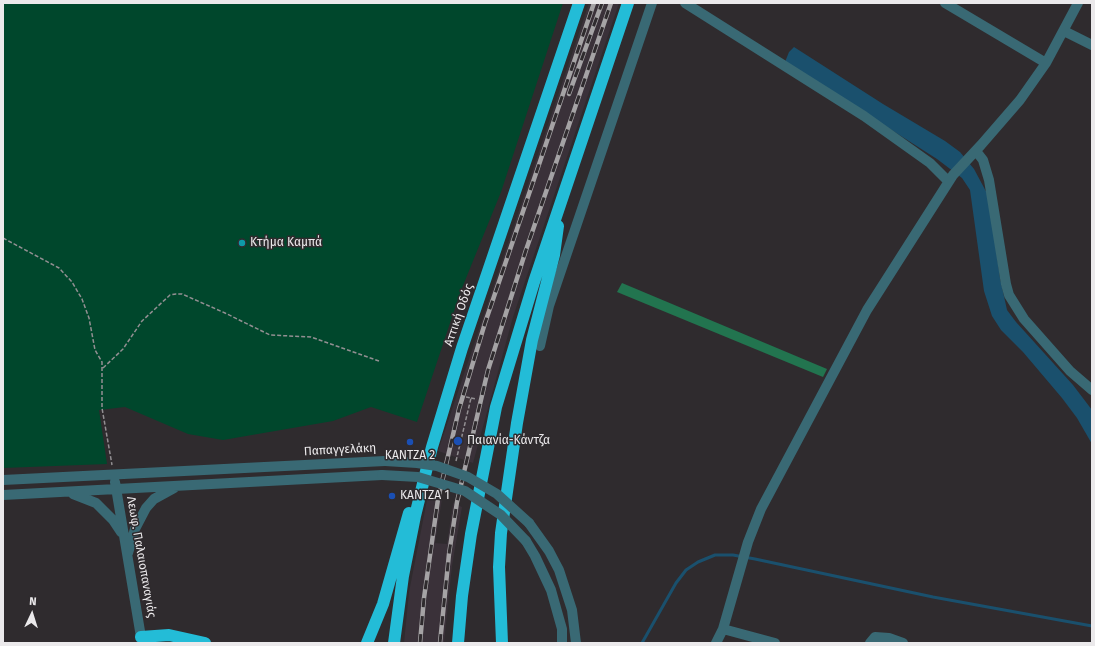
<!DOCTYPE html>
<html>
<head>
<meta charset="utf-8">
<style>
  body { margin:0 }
  #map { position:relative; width:1095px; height:646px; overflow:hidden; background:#2f2b2e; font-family:"Fira Sans",sans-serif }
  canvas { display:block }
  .frame { position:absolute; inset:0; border:4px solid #ebe9eb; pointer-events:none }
  .north { position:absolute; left:12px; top:594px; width:40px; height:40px; -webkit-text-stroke:3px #2f2b2e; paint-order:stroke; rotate:4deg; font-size:11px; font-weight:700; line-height:16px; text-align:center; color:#ebe9eb }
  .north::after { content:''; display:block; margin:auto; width:14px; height:18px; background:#ebe9eb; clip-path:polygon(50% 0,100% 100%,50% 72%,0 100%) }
</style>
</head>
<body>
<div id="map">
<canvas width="1095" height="646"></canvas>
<div class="frame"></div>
<div class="north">N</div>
</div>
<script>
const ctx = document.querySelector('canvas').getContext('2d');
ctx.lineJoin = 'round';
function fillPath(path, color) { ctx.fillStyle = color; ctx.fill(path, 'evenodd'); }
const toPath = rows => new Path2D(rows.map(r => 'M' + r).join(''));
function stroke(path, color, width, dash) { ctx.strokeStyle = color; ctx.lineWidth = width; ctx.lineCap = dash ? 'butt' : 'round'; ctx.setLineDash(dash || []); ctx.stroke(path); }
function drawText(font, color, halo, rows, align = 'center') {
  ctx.font = font + ' "Fira Sans",sans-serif'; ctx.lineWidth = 3; ctx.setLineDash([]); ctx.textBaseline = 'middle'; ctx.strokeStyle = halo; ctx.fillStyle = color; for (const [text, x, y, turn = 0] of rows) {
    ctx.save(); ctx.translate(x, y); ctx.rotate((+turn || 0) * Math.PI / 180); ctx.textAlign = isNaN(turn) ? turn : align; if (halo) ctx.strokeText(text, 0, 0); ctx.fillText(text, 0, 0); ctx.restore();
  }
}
const built = toPath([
  [589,3,619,3,513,317,473,463,438,451],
  [428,495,442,499,435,543,447,544,453,503,462,507,452,566,444,643,404,643,409,592]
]);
const green = toPath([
  [3,3,563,3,501,192,460,293,417,422,371,407,333,421,223,440,188,434,125,407,99,410,107,464,3,468]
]);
const forest = toPath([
  [622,283,827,369,823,377,617,292]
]);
const water = toPath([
  [794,47,883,104,945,141,960,152,974,169,989,197,1000,278,1007,310,1016,322,1073,385,1092,410,1092,444,1077,418,1062,398,1023,352,1001,330,992,316,984,291,970,190,962,178,937,159,785,62,789,52]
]);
const stream = toPath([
  [642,643,676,583,686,570,698,562,715,555,733,555,755,559,933,597,1092,626]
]);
const path = toPath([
  [3,238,59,268,72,282,82,299,89,318,95,350,102,362,102,408,112,465],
  [103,368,123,349,142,321,170,295,176,294,182,294,225,313,270,335,311,337,379,361],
  [471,398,477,399],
  [456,461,471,398,466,397]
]);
const minor = toPath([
  [685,3,864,116,930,163,948,181],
  [945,3,1046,63],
  [1064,31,1092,45],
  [976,151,983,160,989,180,1006,284,1009,295,1024,319,1070,371,1092,390],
  [540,346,549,306,652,3],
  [716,643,723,629],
  [775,643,723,629,748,542,761,509,867,310,953,175,981,145,1020,100,1046,63,1078,3],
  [870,643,875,637,889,638,903,643]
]);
const tertiary = toPath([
  [3,480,385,461],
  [115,482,142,643],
  [73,494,96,503,113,520,121,532],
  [3,495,382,475],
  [529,523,549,551,559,570,572,610,576,643],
  [526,541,535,556,551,590,562,629,562,643],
  [128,553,135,529,146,508,154,499,174,488]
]);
const motorway = toPath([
  [141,637,169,635,205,643],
  [367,643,383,604,409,513],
  [394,643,403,576,415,516,432,447,462,348,579,3],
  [458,643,462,596,471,534,496,407,534,282,628,3],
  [502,643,499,567,501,533,517,423,532,340,554,255,558,226]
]);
const rail = toPath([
  [569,94,602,3],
  [420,643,424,598,438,499,459,409,485,323,594,3],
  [440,643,449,554,457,502,488,370,526,250,611,3]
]);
const tertiaryBridge = toPath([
  [385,461,417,463,437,466,468,477,497,494,529,523],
  [382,475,418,477,465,491,501,515,526,541]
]);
const markers = [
  [242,243,4,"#0f9aa8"],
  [458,441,5,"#1a4fb4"],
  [410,442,4,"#1a4fb4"],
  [392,496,4,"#1a4fb4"]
];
const poiNames = [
  ["Kτήμα Καμπά",250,243],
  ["Παιανία-Κάντζα",467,441],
  ["ΚΑΝΤΖΑ 2",410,456,"center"],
  ["ΚΑΝΤΖΑ 1",400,496]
];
const streetNames = [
  ["Αττική Οδός",459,315,-71],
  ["Παπαγγελάκη",340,450,-3],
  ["Λεωφ. Παλαιοπαναγιάς",141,557,80]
];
fillPath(built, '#3a3139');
fillPath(green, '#00472c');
fillPath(forest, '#22744f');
fillPath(water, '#1a506d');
stroke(stream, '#1a506d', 3);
stroke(path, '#928f92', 1.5, [4, 2]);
stroke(minor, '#396974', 10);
stroke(tertiary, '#396974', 10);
stroke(motorway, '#23bcd7', 12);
stroke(rail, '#a5a3a5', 4.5);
stroke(rail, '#2f2b2e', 3, [9]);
stroke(tertiaryBridge, '#396974', 10);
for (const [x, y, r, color] of markers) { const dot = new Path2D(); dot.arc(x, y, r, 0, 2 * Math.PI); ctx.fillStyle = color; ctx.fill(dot); stroke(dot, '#2f2b2e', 1.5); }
drawText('12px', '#ebe9eb', '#2f2b2e', poiNames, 'left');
drawText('12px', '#ebe9eb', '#2f2b2e', streetNames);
</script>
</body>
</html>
